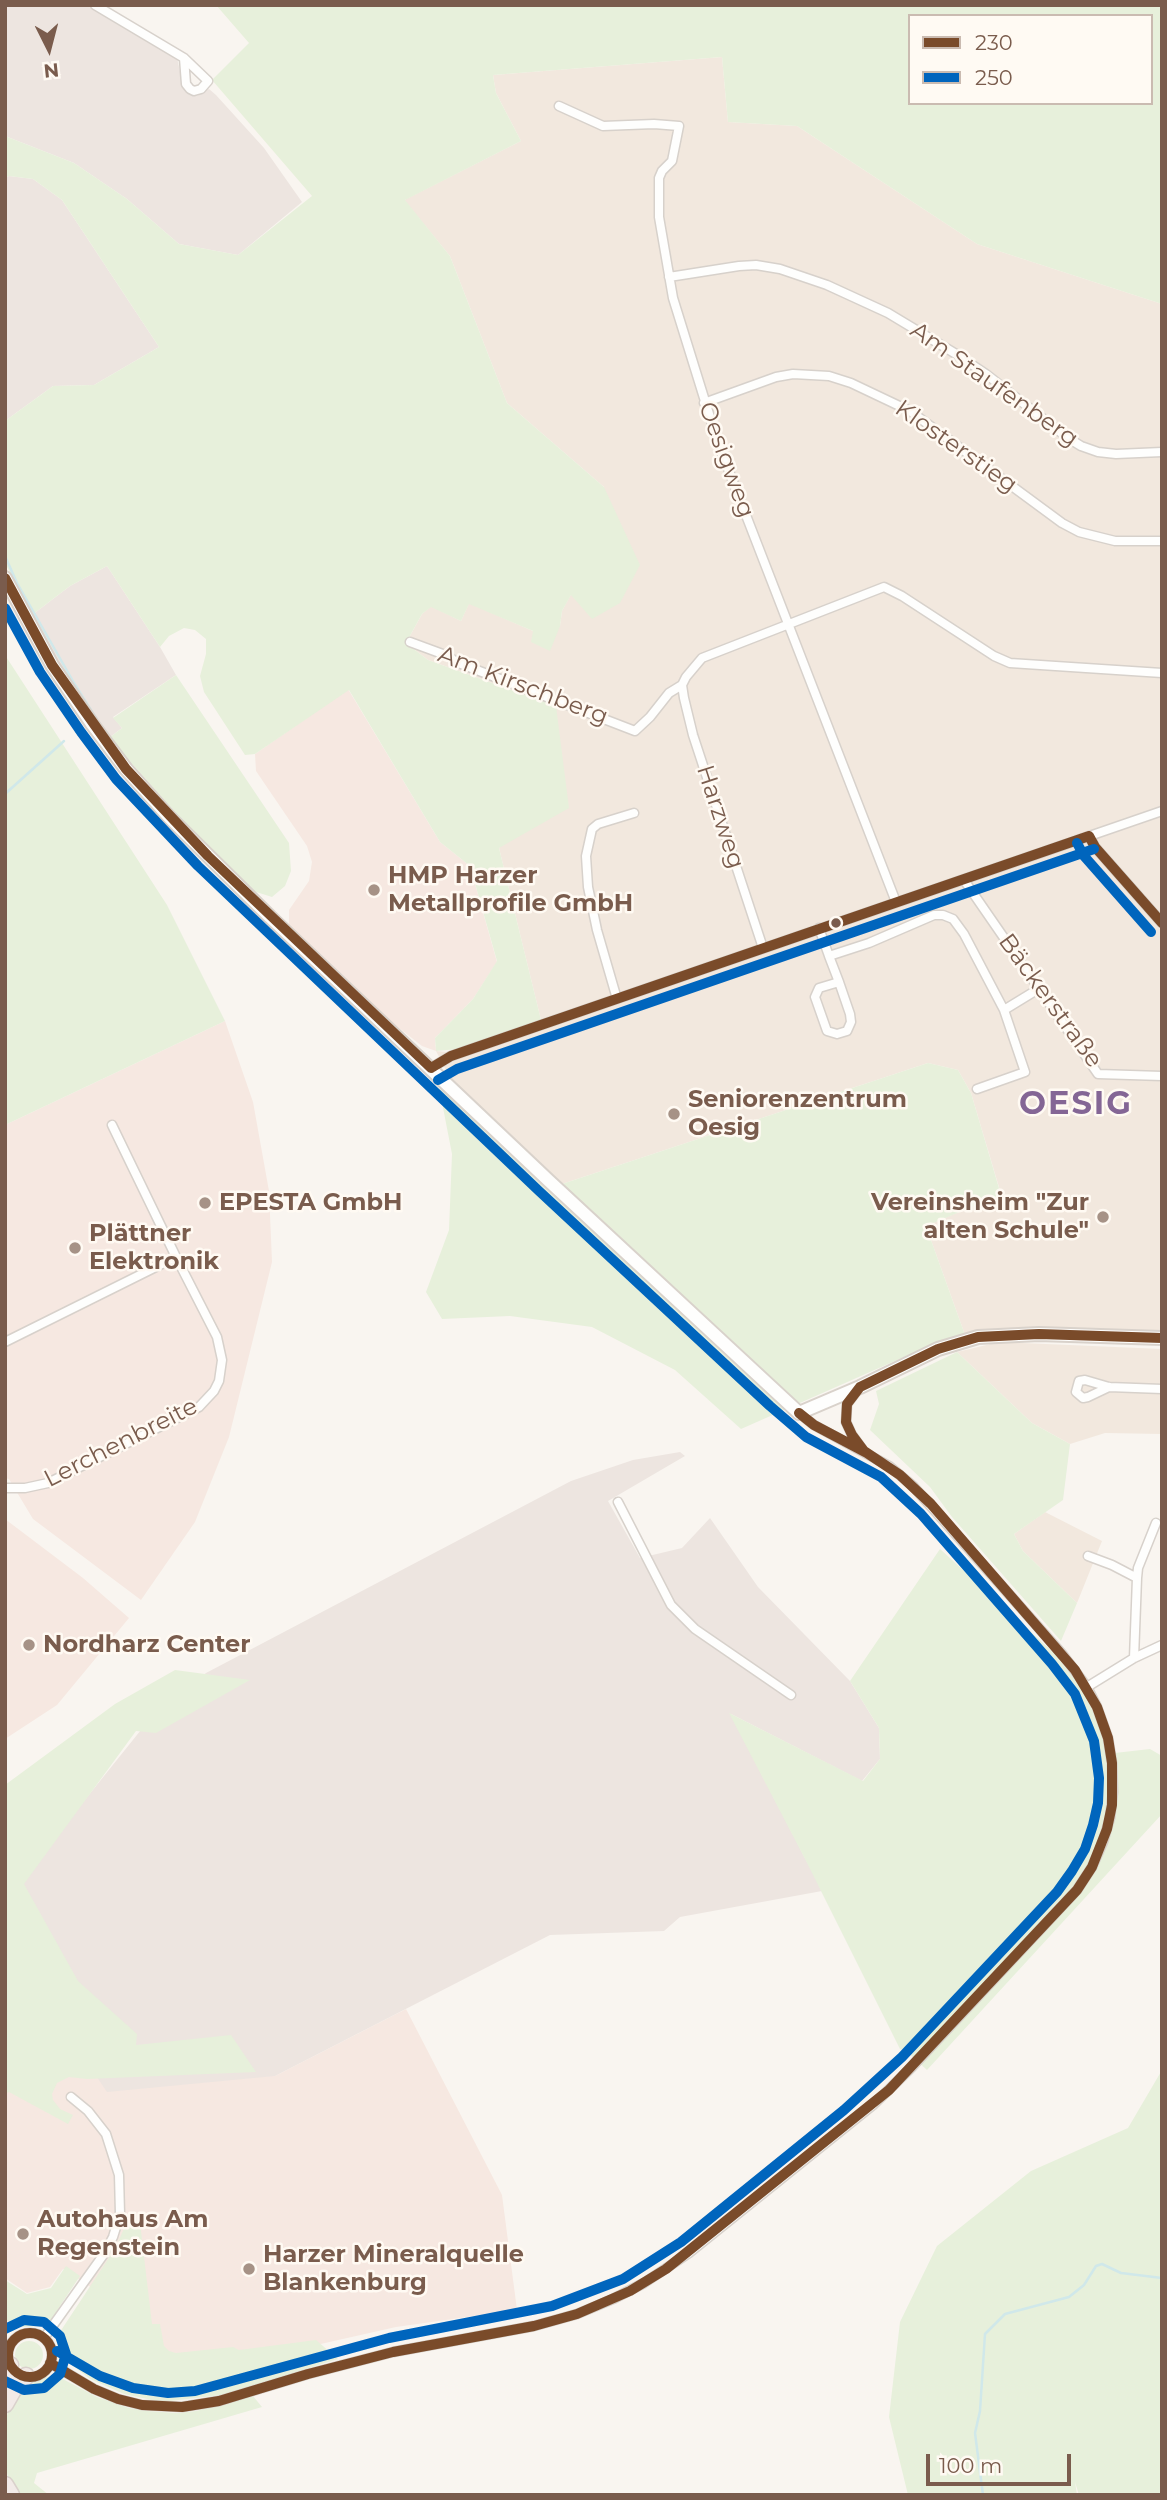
<!DOCTYPE html>
<html>
<head>
<meta charset="utf-8">
<style>
  body { margin:0 }
  #map { position:relative; width:1167px; height:2500px; overflow:hidden; background:#f9f5f0; font-family:Montserrat,sans-serif }
  canvas { display:block }
  .frame { position:absolute; inset:0; border:7px solid #7a5c4d; pointer-events:none }
  .legend { position:absolute; left:908px; top:14px; width:245px; height:91px; box-sizing:border-box; background:#fffaf3; border:2px solid #cabbb1; margin:0; padding:9px 12px; list-style:none; font-size:21px; color:#7a5c4d }
  .legend li { display:flex; align-items:center; gap:14px; height:35px }
  .legend b { width:35px; border:2px solid #cabbb1 }
  .north { position:absolute; left:14px; top:14px; width:70px; height:70px; -webkit-text-stroke:5px #fffaf3; paint-order:stroke; rotate:174deg; font-size:19px; font-weight:700; line-height:28px; text-align:center; color:#7a5c4d }
  .north::after { content:''; display:block; margin:auto; width:24px; height:32px; background:#7a5c4d; clip-path:polygon(50% 0,100% 100%,50% 72%,0 100%) }
  .scale { position:absolute; left:926px; top:2454px; width:145px; height:32px; box-sizing:border-box; border:4px solid #7a5c4d; border-top:0; padding-left:9px; font-size:21px; line-height:24px; white-space:nowrap; color:#7a5c4d; -webkit-text-stroke:5px #fffaf3; paint-order:stroke }
</style>
</head>
<body>
<div id="map">
<canvas width="1167" height="2500"></canvas>
<div class="frame"></div>
<ul class="legend">
<li><b style="height:9px;background:#7a4b2a"></b>230</li>
<li><b style="height:9px;background:#0065bd"></b>250</li>
</ul>
<div class="north">N</div>
<div class="scale">100 m</div>
</div>
<script>
const ctx = document.querySelector('canvas').getContext('2d');
ctx.lineJoin = 'round';
function fillPath(path, color) { ctx.fillStyle = color; ctx.fill(path, 'evenodd'); }
const toPath = rows => new Path2D(rows.map(r => 'M' + r).join(''));
function stroke(path, color, width, dash) { ctx.strokeStyle = color; ctx.lineWidth = width; ctx.lineCap = dash ? 'butt' : 'round'; ctx.setLineDash(dash || []); ctx.stroke(path); }
function drawText(font, color, halo, rows, align = 'center') {
  ctx.font = font + ' Montserrat,sans-serif'; ctx.lineWidth = 5; ctx.setLineDash([]); ctx.textBaseline = 'middle'; ctx.strokeStyle = halo; ctx.fillStyle = color; for (const [text, x, y, turn = 0] of rows) {
    ctx.save(); ctx.translate(x, y); ctx.rotate((+turn || 0) * Math.PI / 180); ctx.textAlign = isNaN(turn) ? turn : align; if (halo) ctx.strokeText(text, 0, 0); ctx.fillText(text, 0, 0); ctx.restore();
  }
}
const residential = toPath([
  [722,57,728,122,797,126,977,244,1162,304,1162,1333,965,1335,926,1226,1001,1194,971,1093,958,1070,928,1063,562,1184,451,1080,436,1051,446,1052,541,1020,499,848,556,706,428,660,406,643,422,614,431,606,461,621,469,603,533,631,560,626,562,611,571,594,592,618,604,487,507,403,450,256,404,200,521,141,496,93,493,75],
  [999,1342,1162,1349,1162,1434,1105,1433,1070,1444,1032,1423,957,1352],
  [1045,1512,1102,1541,1077,1603,1023,1551,1014,1534]
]);
const commercial = toPath([
  [348,689,440,842,470,866,497,962,473,999,435,1038,436,1051,422,1046,390,1021,289,926,289,910,309,881,312,862,307,846,256,771,255,754],
  [225,1021,253,1102,269,1191,272,1262,229,1437,195,1522,141,1600,33,1519,9,1479,5,1478,5,1125],
  [5,1519,83,1578,129,1618,57,1705,5,1739],
  [406,2009,502,2195,517,2310,396,2327,223,2366,166,2375,95,2290,63,2269,50,2287,27,2293,5,2278,5,2084,77,2047,275,2076]
]);
const industrial = toPath([
  [5,5,86,5,177,58,184,89,190,95,197,96,209,89,216,95,264,148,302,202,238,255,179,244,127,199,74,163,5,136],
  [9,176,33,179,62,200,159,347,94,385,53,386,5,421,5,178],
  [107,566,160,647,176,675,113,717,122,728,109,738,63,669,32,615,70,586],
  [680,1452,685,1456,608,1501,640,1558,682,1548,710,1518,758,1587,850,1681,879,1728,880,1759,862,1781,731,1714,822,1891,680,1917,664,1931,550,1935,275,2076,107,2092,77,2047,18,1883,157,1710,206,1673,571,1481,633,1460]
]);
const green = toPath([
  [216,5,1162,5,1162,304,977,244,797,126,728,122,722,57,493,75,496,93,521,141,405,200,450,256,507,403,604,487,640,565,620,603,592,619,571,595,562,611,560,626,550,651,531,642,533,631,469,604,461,621,431,607,422,614,406,643,428,660,556,706,569,808,499,848,541,1020,458,1049,436,1051,435,1038,473,999,497,961,470,866,440,842,349,690,255,754,245,755,204,692,200,676,206,654,206,639,195,630,184,628,169,636,160,647,107,566,70,586,32,615,5,563,5,421,53,386,94,385,159,347,62,200,33,179,9,176,5,178,5,136,74,163,127,199,179,244,238,255,312,196,212,80,249,43],
  [910,16,1151,16,1151,103,910,103],
  [5,655,167,905,225,1021,5,1125],
  [176,675,289,843,291,871,285,886,272,897,253,891,215,857,109,738,122,728,113,718],
  [928,1063,958,1070,971,1093,1001,1195,926,1226,965,1335,922,1349,741,1429,675,1370,592,1327,510,1316,442,1319,426,1292,449,1230,452,1154,439,1087,549,1181,562,1184],
  [957,1352,1032,1423,1070,1444,1063,1500,1014,1534,1023,1551,1077,1603,1061,1641,952,1517,930,1487,870,1430,879,1404,876,1391],
  [940,1549,1055,1654,1082,1689,1093,1711,1101,1731,1106,1754,1150,1749,1162,1756,1162,1814,927,2070,906,2051,900,2049,805,1859,729,1713,863,1781,880,1759,879,1728,850,1681],
  [175,1670,250,1680,156,1733,136,1731,24,1884,78,1981,137,2034,136,2045,231,2035,256,2072,87,2079,69,2077,57,2083,52,2094,53,2100,60,2109,73,2115,68,2124,9,2092,5,2094,5,1785,115,1704],
  [1162,2070,1162,2495,1079,2495,1075,2482,1077,2495,908,2495,889,2417,900,2322,937,2246,1031,2171,1128,2128],
  [140,2223,152,2324,160,2324,164,2346,169,2351,176,2353,233,2347,239,2350,316,2340,338,2359,222,2395,161,2402,124,2394,90,2379,59,2355,56,2338,116,2247,125,2226],
  [66,2266,80,2276,50,2321,42,2326,23,2327,5,2320,5,2280,27,2294,51,2288],
  '15 2355a14 14 0 1 1 28 0a14 14 0 1 1-28 0Z',
  [52,2376,61,2378,97,2397,129,2408,148,2411,177,2413,196,2411,253,2396,262,2407,37,2473,34,2483,49,2495,20,2495,14,2488,5,2470,5,2420,16,2393,29,2382]
]);
const stream = toPath([
  [5,556,17,583,74,683,96,718],
  [76,732,82,727],
  [5,794,64,741],
  [983,2495,975,2433,980,2411,985,2334,1005,2314,1069,2297,1084,2285,1096,2266,1102,2264,1121,2273,1162,2278]
]);
const street = toPath([
  [95,5,184,58,208,81,201,89,194,91,190,89,186,84,184,58],
  [559,106,603,126,654,124,679,126,672,161,662,171,659,178,659,217,673,298,718,443,896,902],
  [669,277,739,266,756,265,780,269,827,285,888,313,956,354,986,374,1068,438,1081,446,1098,452,1116,454,1162,452],
  [704,403,776,377,793,374,829,376,851,383,910,411,1062,523,1079,532,1115,541,1162,541],
  [410,642,448,656,456,662,635,731,650,717,669,693,682,685],
  [1089,836,1095,847,1162,923],
  [964,880,1098,1074,1162,1076],
  [819,928,829,956,869,943,934,915,943,915,953,919,964,934,1004,1010],
  [763,948,693,735,684,698,682,685,686,677,702,658,884,587,902,596,994,656,1010,663,1162,673],
  [829,956,839,982,850,1014,851,1022,847,1031,837,1034,827,1031,815,997,819,988,839,982],
  [617,999,597,930,588,887,586,856,592,829,598,824,634,813],
  [431,1068,451,1056,1162,811],
  [977,1089,1025,1072,1004,1010,1040,988],
  [112,1125,176,1257],
  [5,1342,176,1257,217,1337,222,1360,219,1381,214,1391,199,1407,48,1483,25,1488,5,1488],
  [1109,1387,1088,1397,1083,1398,1076,1392,1079,1381,1085,1380,1109,1387,1162,1389],
  [856,1392,847,1404,846,1422,852,1435,862,1449],
  [618,1502,671,1605,695,1629,791,1695],
  [1088,1556,1112,1565,1137,1578,1134,1658],
  [1137,1578,1138,1568,1156,1523],
  [1087,1687,1134,1658,1162,1645],
  '8 2355a22 22 0 1 1 44 0a22 22 0 1 1-44 0Z',
  [44,2338,104,2254,113,2237,120,2214,119,2175,106,2134,88,2111,71,2097],
  [50,2363,94,2389,118,2399,142,2405,182,2407,219,2401,308,2374,393,2352,534,2326,577,2314,613,2299,644,2283,689,2253,873,2105,912,2067,1077,1890,1092,1867,1103,1842,1110,1818,1113,1792,1112,1763,1108,1738,1097,1707,1087,1687,1063,1655,913,1486,889,1466,814,1425,799,1413]
]);
const secondary = toPath([
  [5,578,52,665,92,724,126,769,170,818,270,917,549,1181,799,1413,860,1387,938,1349,978,1337,1039,1334,1162,1338]
]);
const highway = toPath([
  [5,2378,10,2365],
  [5,2404,13,2390,26,2376],
  [5,2485,11,2495]
]);
const bus1 = toPath([
  [5,578,52,665,126,769,208,856,431,1068],
  [1089,836,1095,847,1162,923],
  [431,1068,451,1056,1089,836],
  [799,1413,814,1425,867,1453],
  '8 2355a22 22 0 1 1 44 0a22 22 0 1 1-44 0Z',
  [50,2363,94,2389,118,2399,142,2405,182,2407,219,2401,308,2374,393,2352,534,2326,577,2314,630,2291,666,2269,889,2090,1077,1890,1092,1867,1107,1829,1112,1805,1112,1763,1108,1738,1097,1707,1075,1670,931,1504,900,1475,864,1451,852,1435,846,1422,847,1404,860,1387,938,1349,978,1337,1039,1334,1162,1338]
]);
const bus2 = toPath([
  [5,608,40,672,81,732,116,779,198,866,539,1191,770,1406,806,1437,881,1477,921,1514,1052,1664,1075,1694,1094,1741,1099,1778,1098,1803,1093,1825,1085,1849,1072,1871,1057,1892,902,2057,844,2110,681,2242,623,2279,552,2306,389,2338,195,2391,168,2393,133,2388,100,2376,57,2351],
  [1077,843,1084,856,1151,932],
  [438,1080,457,1069,1094,849],
  [5,2329,24,2320,44,2322,60,2336,66,2354,60,2374,44,2388,24,2390,5,2381]
]);
const markers = [
  [374,890,7,"#a69286"],
  [836,923,6,"#7a5c4d"],
  [674,1114,7,"#a69286"],
  [205,1203,7,"#a69286"],
  [1103,1217,7,"#a69286"],
  [75,1248,7,"#a69286"],
  [29,1645,7,"#a69286"],
  [23,2234,7,"#a69286"],
  [249,2269,7,"#a69286"]
];
const streetNames = [
  ["Am Staufenberg",994,385,35],
  ["Klosterstieg",956,447,35],
  ["Oesigweg",726,460,70],
  ["Am Kirschberg",523,686,21],
  ["Harzweg",720,817,72],
  ["Bäckerstraße",1050,1001,54],
  ["Lerchenbreite",121,1443,-27]
];
const poiNames = [
  ["HMP Harzer",388,876],
  ["Metallprofile GmbH",388,904],
  ["Seniorenzentrum",688,1100],
  ["Oesig",688,1128],
  ["EPESTA GmbH",219,1203],
  ["Vereinsheim \"Zur",1089,1203,"right"],
  ["alten Schule\"",1089,1231,"right"],
  ["Plättner",89,1234],
  ["Elektronik",89,1262],
  ["Nordharz Center",43,1645],
  ["Autohaus Am",37,2220],
  ["Regenstein",37,2248],
  ["Harzer Mineralquelle",263,2255],
  ["Blankenburg",263,2283]
];
const districtNames = [
  ["OESIG",1076,1105]
];
fillPath(residential, '#f2e8de');
fillPath(commercial, '#f6e8e1');
fillPath(industrial, '#ede5e0');
fillPath(green, '#e7f0db');
stroke(stream, '#d0e8ea', 2.5);
stroke(street, '#d7d1cb', 11);
stroke(secondary, '#d9d2cb', 16);
stroke(highway, '#dad1cc', 19);
stroke(street, '#fefefd', 8);
stroke(secondary, '#fefefd', 12);
stroke(highway, '#f2eae7', 16);
stroke(bus1, '#7a4b2a', 10);
stroke(bus2, '#0065bd', 10);
for (const [x, y, r, color] of markers) { const dot = new Path2D(); dot.arc(x, y, r, 0, 2 * Math.PI); ctx.fillStyle = color; ctx.fill(dot); stroke(dot, '#fffaf3', 2.5); }
drawText('24px', '#7a5c4d', '#fffaf3', streetNames);
drawText('bold 24px', '#7a5c4d', '#fffaf3', poiNames, 'left');
ctx.letterSpacing = '2px';
drawText('bold 32px', '#846695', '#fffaf3', districtNames);
ctx.letterSpacing = '0px';
</script>
</body>
</html>
